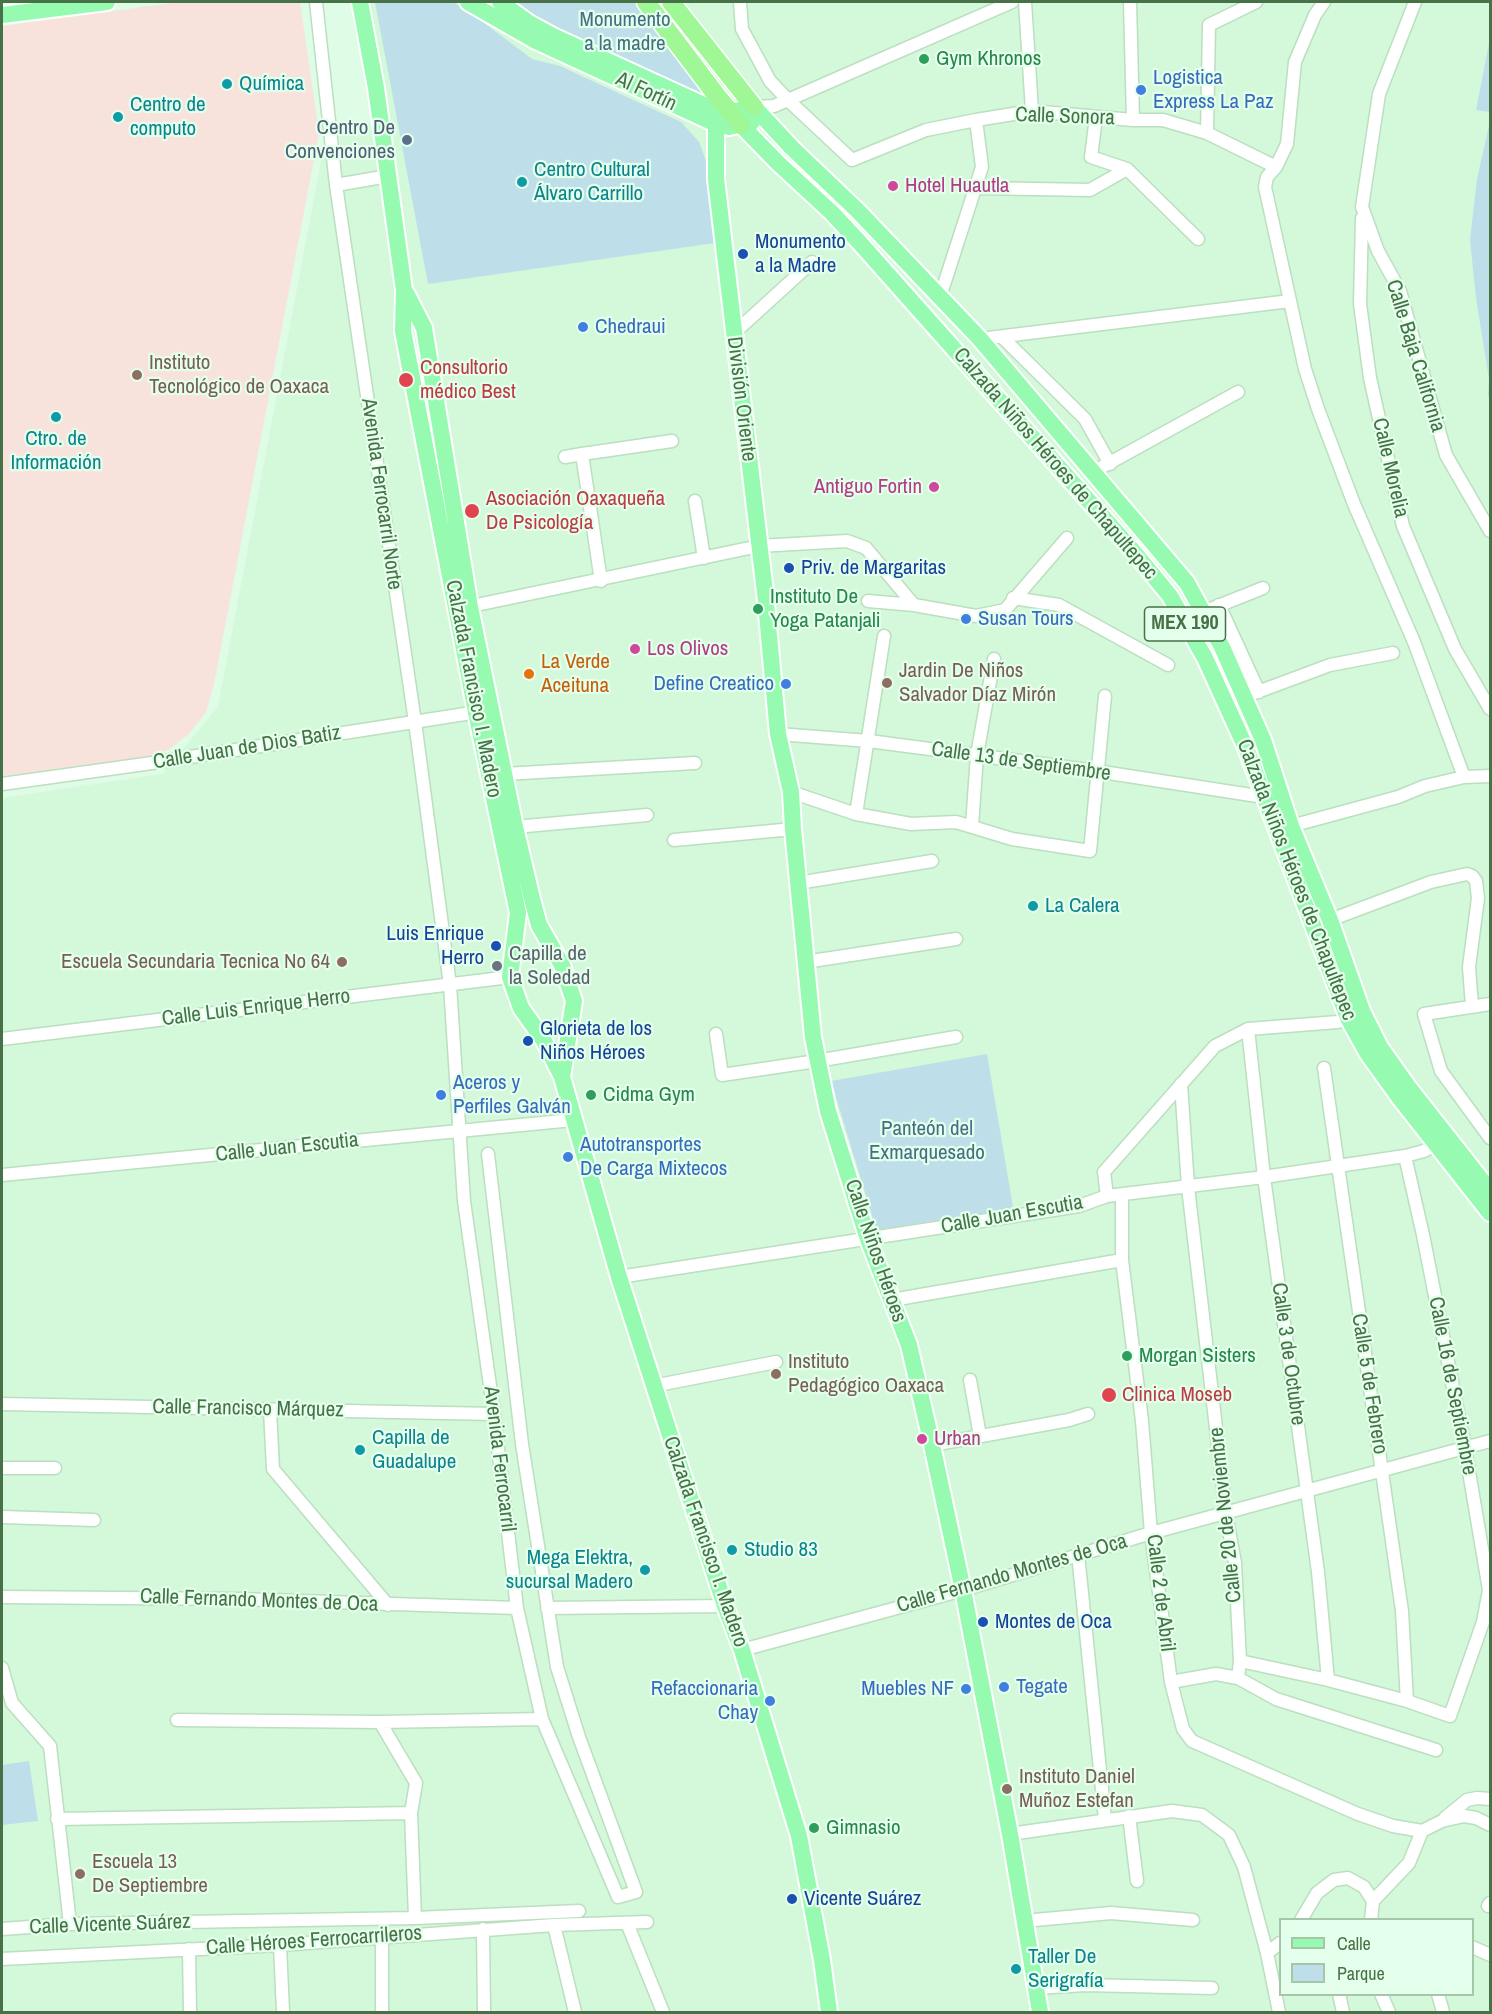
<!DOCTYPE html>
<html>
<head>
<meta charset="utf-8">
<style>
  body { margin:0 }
  #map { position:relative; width:1492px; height:2014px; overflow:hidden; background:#defce6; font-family:"Archivo Narrow",sans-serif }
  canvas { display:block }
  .frame { position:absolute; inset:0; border:3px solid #477147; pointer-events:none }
  .legend { position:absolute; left:1279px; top:1918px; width:195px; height:78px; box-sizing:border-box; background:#e4ffeb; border:2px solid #a5c6a9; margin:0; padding:8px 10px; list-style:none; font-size:18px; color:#477147 }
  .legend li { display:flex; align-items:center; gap:12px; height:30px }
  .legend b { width:30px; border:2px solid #a5c6a9 }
</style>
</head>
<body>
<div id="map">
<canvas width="1492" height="2014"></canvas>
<div class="frame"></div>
<ul class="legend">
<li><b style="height:8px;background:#96fbb0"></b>Calle</li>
<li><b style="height:16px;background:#bedfe9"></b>Parque</li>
</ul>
</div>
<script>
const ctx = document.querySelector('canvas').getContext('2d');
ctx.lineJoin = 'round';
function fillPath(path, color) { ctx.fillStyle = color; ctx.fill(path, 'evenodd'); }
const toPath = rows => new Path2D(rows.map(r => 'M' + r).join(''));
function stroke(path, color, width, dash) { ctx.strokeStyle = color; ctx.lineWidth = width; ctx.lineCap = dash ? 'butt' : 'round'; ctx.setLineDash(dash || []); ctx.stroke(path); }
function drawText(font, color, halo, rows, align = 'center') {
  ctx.font = font + ' "Archivo Narrow",sans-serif'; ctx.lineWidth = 4.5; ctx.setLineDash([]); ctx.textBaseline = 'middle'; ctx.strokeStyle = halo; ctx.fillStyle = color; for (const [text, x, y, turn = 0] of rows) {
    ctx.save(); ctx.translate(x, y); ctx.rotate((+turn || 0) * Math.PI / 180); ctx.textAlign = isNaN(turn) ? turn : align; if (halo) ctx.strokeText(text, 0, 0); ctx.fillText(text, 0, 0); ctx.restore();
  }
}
const residential = toPath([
  [363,2,1490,2,1490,2012,2,2012,2,798,162,774,218,707,327,130,379,120],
  [1280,1920,1472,1920,1472,1994,1280,1994]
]);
const education = toPath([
  [179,2,300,2,319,133,214,684,206,712,189,734,168,750,147,757,2,776,2,26]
]);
const green = toPath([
  [375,2,452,2,463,7,532,59,560,66,681,122,699,142,709,169,715,243,428,284],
  [502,2,640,2,708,96,704,99,554,32],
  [1490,38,1490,112,1476,110],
  [1490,121,1490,400,1488,395,1489,379,1476,298,1470,240,1477,179],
  [987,1054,1014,1213,878,1235,831,1081],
  [29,1761,38,1821,2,1825,2,1765]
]);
const minor = toPath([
  [316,2,336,185,415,722,450,985,464,1201,494,1414,517,1608,542,1719,618,1897,636,1892,579,1737,557,1667,522,1444,488,1154],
  [740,2,742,29,770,81,788,100,852,160,926,130,976,120,1032,111,1133,120,1163,120,1207,133,1276,167],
  [1025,2,1032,111],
  [1130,2,1133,120],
  [1324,2,1315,15,1295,62,1287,144,1276,167,1267,177,1265,187,1305,369,1318,409,1354,504,1414,642,1464,777],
  [1415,2,1379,94,1362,207,1378,251,1400,291,1446,455,1490,531],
  [754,107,774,106,788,100,1012,2],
  [1096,117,1091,157,1127,169,1198,239],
  [1207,133,1209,25,1256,2],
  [336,185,388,176],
  [976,188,1090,190,1127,169],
  [1362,218,1360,304,1370,378,1403,526,1455,649,1490,709],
  [940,297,982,167,976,120],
  [733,334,812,262],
  [1002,337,1085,419,1110,464],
  [980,339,1290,301],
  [565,457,582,454],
  [1093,472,1238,392],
  [695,501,704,558],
  [601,581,582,454,672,441],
  [1013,598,1059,605,1168,665],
  [868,601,914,605],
  [1219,605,1259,692],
  [462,608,759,546,847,541,866,548,914,605,976,616,1005,610,1067,538],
  [1203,612,1263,588],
  [1244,697,1330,665,1393,653],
  [778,734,869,741,1096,771,1264,797],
  [504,774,695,763],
  [2,784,152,763,484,711],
  [791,792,856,814,911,824,956,822,1012,839,1090,851,1105,696],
  [856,814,884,636],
  [972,826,977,755,994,659],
  [1291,826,1398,797,1425,786,1464,777,1490,776],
  [515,827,647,815],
  [674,840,793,829],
  [798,883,932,861],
  [1330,920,1431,882,1467,874,1472,876,1476,881,1478,898,1469,967,1472,1006],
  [805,962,956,939],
  [1490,1004,1424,1014,1441,1071,1490,1138],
  [1248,1029,1264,1177,1318,1572,1328,1680],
  [716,1034,722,1075,817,1061,956,1037],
  [2,1039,510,977],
  [1324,1068,1402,1611,1407,1701],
  [2,1175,573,1120],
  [1122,1195,1122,1260,1142,1421,1151,1533,1171,1682,1183,1729,1192,1741,1358,1814,1393,1826,1422,1831],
  [1107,1196,1104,1172,1215,1046,1248,1029,1338,1022,1348,1018],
  [619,1277,1079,1206,1107,1196,1264,1177,1405,1156],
  [892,1300,1122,1260],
  [970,1380,980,1436],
  [653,1386,776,1362],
  [2,1404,494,1414],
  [270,1410,273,1469,388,1605],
  [932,1445,1069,1420,1088,1414],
  [2,1468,55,1468],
  [2,1517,94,1520],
  [1078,1554,1105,1819],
  [2,1597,238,1599,517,1608],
  [547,1608,725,1606],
  [742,1650,963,1590,1151,1533,1490,1441],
  [1240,1661,1328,1680,1407,1701,1450,1716,1483,1622,1489,1590,1465,1448,1423,1235,1405,1156,1424,1151,1436,1144],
  [2,1668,12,1703,50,1746,70,1924],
  [1238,1678,1276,1699,1436,1750],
  [1171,1682,1216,1674,1238,1678,1240,1661,1235,1563,1226,1514,1188,1187,1181,1084],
  [177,1720,380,1722,542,1719],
  [380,1722,416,1783,411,1813,415,1918],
  [1129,1816,1137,1881],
  [1445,1818,1467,1800,1477,1798,1490,1799],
  [57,1819,411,1813],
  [1422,1831,1442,1821,1464,1816,1476,1818,1490,1825],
  [1010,1834,1172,1811,1202,1815,1229,1835,1244,1867,1267,1953,1279,2012],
  [1373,1901,1409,1863,1422,1831],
  [1488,1906,1490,1903],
  [1301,1920,1317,1893,1334,1880,1348,1878,1364,1887,1373,1901,1371,1920],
  [1024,1921,1111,1913,1193,1920],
  [627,1923,663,2012],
  [554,1925,575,2012],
  [2,1929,70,1924,415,1918,579,1911],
  [483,1929,484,2012],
  [280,1945,283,2012],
  [1472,1947,1490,1955],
  [189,1949,190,2012],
  [1267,1953,1280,1943],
  [2,1959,280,1945,554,1925,647,1922],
  [1035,1988,1086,1985,1212,1988],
  [1339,1994,1343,2012],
  [1381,1994,1389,2012],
  [1438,1994,1443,2012],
  [382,2012,382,1936]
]);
const major = toPath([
  [360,2,376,88,404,290,403,331,476,712,518,913,510,977,521,1008,543,1039,562,1077,619,1277,725,1606,742,1650,799,1836,822,1960,829,2012],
  [468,2,536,41,716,124,729,127,752,122],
  [500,2,529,23,553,36,717,111,730,112,754,107,792,148,858,211,980,339,1187,583,1222,647,1263,740,1291,826,1330,920,1362,1011,1380,1047,1409,1088,1490,1191],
  [2,15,107,2],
  [716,124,716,179,765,592,778,734,791,792,793,829,813,1037,828,1111,868,1239,909,1345,932,1445,963,1590,1010,1834,1040,2012],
  [741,125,778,163,832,213,860,243,1134,552,1170,596,1205,658,1246,748,1348,1018,1368,1054,1399,1097,1490,1213],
  [406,293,424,328,470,607,515,827,532,899,539,925,562,965,574,1001,562,1077]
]);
const highway = toPath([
  [646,2,717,96,741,125],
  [671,2,754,107]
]);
const markers = [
  [924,59,6,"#2e9e5b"],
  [227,84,6,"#0f9aa8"],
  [1141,90,6,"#3f7fe0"],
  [118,117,6,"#0f9aa8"],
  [407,140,6,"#5c6f8a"],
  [522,182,6,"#0f9aa8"],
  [893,186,6,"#d1479c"],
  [743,254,6,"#1a4fb4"],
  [583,327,6,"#3f7fe0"],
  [137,375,6,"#8d6e63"],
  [406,380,8,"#e0444e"],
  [56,417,6,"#0f9aa8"],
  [934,487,6,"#d1479c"],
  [472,511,8,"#e0444e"],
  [789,568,6,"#1a4fb4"],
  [758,609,6,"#2e9e5b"],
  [966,619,6,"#3f7fe0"],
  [635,649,6,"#d1479c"],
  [529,674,6,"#e8710a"],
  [887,683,6,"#8d6e63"],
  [786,684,6,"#3f7fe0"],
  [1033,906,6,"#0f9aa8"],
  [496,946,6,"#1a4fb4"],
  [342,962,6,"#8d6e63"],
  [497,966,6,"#6b7280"],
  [528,1041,6,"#1a4fb4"],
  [441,1095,6,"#3f7fe0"],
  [591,1095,6,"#2e9e5b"],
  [568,1157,6,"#3f7fe0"],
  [1127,1356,6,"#2e9e5b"],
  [776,1374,6,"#8d6e63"],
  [1109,1395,8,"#e0444e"],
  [922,1439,6,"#d1479c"],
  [360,1450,6,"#0f9aa8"],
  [732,1550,6,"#0f9aa8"],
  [645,1570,6,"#0f9aa8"],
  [983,1622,6,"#1a4fb4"],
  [1004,1687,6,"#3f7fe0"],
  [966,1689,6,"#3f7fe0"],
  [770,1701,6,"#3f7fe0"],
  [1007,1789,6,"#8d6e63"],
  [814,1828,6,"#2e9e5b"],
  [80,1874,6,"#8d6e63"],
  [792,1899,6,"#1a4fb4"],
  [1016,1969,6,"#0f9aa8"]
];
const shields = [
  [1185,624,81]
];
const shieldNames = [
  ["MEX 190",1185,624]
];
const parkNames = [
  ["Monumento",625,20],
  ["a la madre",625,44],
  ["Panteón del",927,1129],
  ["Exmarquesado",927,1153]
];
const leisureNames = [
  ["Gym Khronos",936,59],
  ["Instituto De",770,597],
  ["Yoga Patanjali",770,621],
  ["Cidma Gym",603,1095],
  ["Morgan Sisters",1139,1356],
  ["Gimnasio",826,1828]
];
const shopNames = [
  ["Logistica",1153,78],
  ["Express La Paz",1153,102],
  ["Chedraui",595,327],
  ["Susan Tours",978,619],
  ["Define Creatico",774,684,"right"],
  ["Aceros y",453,1083],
  ["Perfiles Galván",453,1107],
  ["Autotransportes",580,1145],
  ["De Carga Mixtecos",580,1169],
  ["Tegate",1016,1687],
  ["Refaccionaria",758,1689,"right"],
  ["Chay",758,1713,"right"],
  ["Muebles NF",954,1689,"right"]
];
const cultureNames = [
  ["Química",239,84],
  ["Centro de",130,105],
  ["computo",130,129],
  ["Centro Cultural",534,170],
  ["Álvaro Carrillo",534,194],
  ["Ctro. de",56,439,"center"],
  ["Información",56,463,"center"],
  ["La Calera",1045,906],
  ["Capilla de",372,1438],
  ["Guadalupe",372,1462],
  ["Studio 83",744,1550],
  ["Mega Elektra,",633,1558,"right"],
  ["sucursal Madero",633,1582,"right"],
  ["Taller De",1028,1957],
  ["Serigrafía",1028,1981]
];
const streetNames = [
  ["Al Fortín",646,92,25],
  ["Calle Sonora",1065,117,2],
  ["Calle Baja California",1415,356,73],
  ["División Oriente",741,399,83],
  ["Calzada Niños Héroes de Chapultepec",1055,464,49],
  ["Calle Morelia",1390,468,77],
  ["Avenida Ferrocarril Norte",381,494,82],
  ["Calzada Francisco I. Madero",473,689,79],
  ["Calle Juan de Dios Batiz",247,748,-9],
  ["Calle 13 de Septiembre",1021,762,8],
  ["Calzada Niños Héroes de Chapultepec",1296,880,69],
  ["Calle Luis Enrique Herro",256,1008,-7],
  ["Calle Juan Escutia",287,1148,-6],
  ["Calle Juan Escutia",1012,1215,-10],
  ["Calle Niños Héroes",875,1251,71],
  ["Calle 3 de Octubre",1288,1354,82],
  ["Calle 5 de Febrero",1369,1384,81],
  ["Calle 16 de Septiembre",1452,1386,79],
  ["Calle Francisco Márquez",248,1409,1],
  ["Avenida Ferrocarril",499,1459,83],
  ["Calle 20 de Noviembre",1226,1515,-96],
  ["Calzada Francisco I. Madero",705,1542,71],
  ["Calle Fernando Montes de Oca",1012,1574,-16],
  ["Calle 2 de Abril",1160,1593,83],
  ["Calle Fernando Montes de Oca",259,1601,2],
  ["Calle Vicente Suárez",110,1925,-2],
  ["Calle Héroes Ferrocarrileros",314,1941,-4]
];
const serviceNames = [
  ["Centro De",395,128],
  ["Convenciones",395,152]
];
const hotelNames = [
  ["Hotel Huautla",905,186],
  ["Antiguo Fortin",922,487,"right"],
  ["Los Olivos",647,649],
  ["Urban",934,1439]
];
const transitNames = [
  ["Monumento",755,242],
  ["a la Madre",755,266],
  ["Priv. de Margaritas",801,568],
  ["Luis Enrique",484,934,"right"],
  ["Herro",484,958,"right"],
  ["Glorieta de los",540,1029],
  ["Niños Héroes",540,1053],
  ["Montes de Oca",995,1622],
  ["Vicente Suárez",804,1899]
];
const educationNames = [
  ["Instituto",149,363],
  ["Tecnológico de Oaxaca",149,387],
  ["Jardin De Niños",899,671],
  ["Salvador Díaz Mirón",899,695],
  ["Escuela Secundaria Tecnica No 64",330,962,"right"],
  ["Instituto",788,1362],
  ["Pedagógico Oaxaca",788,1386],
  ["Instituto Daniel",1019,1777],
  ["Muñoz Estefan",1019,1801],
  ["Escuela 13",92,1862],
  ["De Septiembre",92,1886]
];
const healthNames = [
  ["Consultorio",420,368],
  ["médico Best",420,392],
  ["Asociación Oaxaqueña",486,499],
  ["De Psicología",486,523],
  ["Clinica Moseb",1122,1395]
];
const foodNames = [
  ["La Verde",541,662],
  ["Aceituna",541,686]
];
const worshipNames = [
  ["Capilla de",509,954],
  ["la Soledad",509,978]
];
fillPath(residential, '#d3f8da');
fillPath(education, '#f8e3dc');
fillPath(green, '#bedfe9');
stroke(minor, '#bbdfbf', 15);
stroke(major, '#fff', 20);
stroke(highway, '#fff', 21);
stroke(minor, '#fff', 12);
stroke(major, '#96fbb0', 16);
stroke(highway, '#9ff795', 18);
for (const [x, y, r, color] of markers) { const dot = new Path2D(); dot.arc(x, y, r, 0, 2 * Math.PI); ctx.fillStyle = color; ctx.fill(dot); stroke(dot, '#e4ffeb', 2); }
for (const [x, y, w] of shields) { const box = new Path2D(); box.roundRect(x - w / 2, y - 17, w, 34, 4.5); ctx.fillStyle = '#e4ffeb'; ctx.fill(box); stroke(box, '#477147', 1.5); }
drawText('bold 20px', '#477147', null, shieldNames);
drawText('21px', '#446e83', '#e4ffeb', parkNames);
drawText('21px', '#27864d', '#e4ffeb', leisureNames, 'left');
drawText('21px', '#366cbe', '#e4ffeb', shopNames, 'left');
drawText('21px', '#0d838f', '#e4ffeb', cultureNames, 'left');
drawText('21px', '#477147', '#e4ffeb', streetNames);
drawText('21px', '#4e5e75', '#e4ffeb', serviceNames, 'right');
drawText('21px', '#b23c85', '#e4ffeb', hotelNames, 'left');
drawText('21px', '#164399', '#e4ffeb', transitNames, 'left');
drawText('21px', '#785e54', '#e4ffeb', educationNames, 'left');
drawText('21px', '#be3a42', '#e4ffeb', healthNames, 'left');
drawText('21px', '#c56008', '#e4ffeb', foodNames, 'left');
drawText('21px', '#5b616d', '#e4ffeb', worshipNames, 'left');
</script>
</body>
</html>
